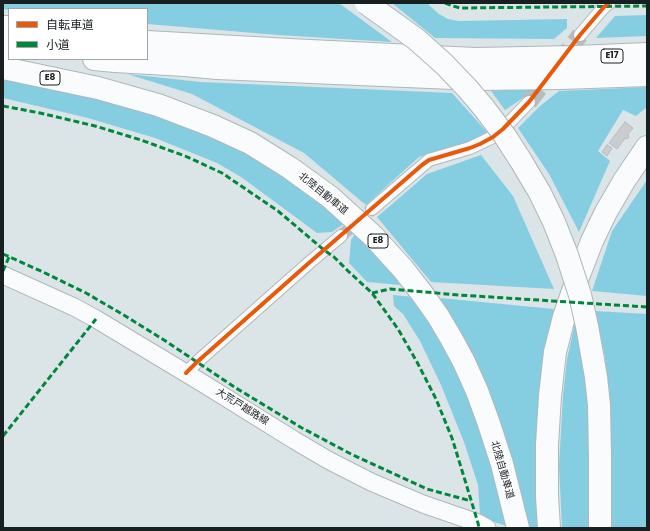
<!DOCTYPE html>
<html>
<head>
<meta charset="utf-8">
<style>
  body { margin:0 }
  #map { position:relative; width:650px; height:531px; overflow:hidden; background:#dbe5e8; font-family:Poppins,"Noto Sans JP",sans-serif }
  canvas { display:block }
  .frame { position:absolute; inset:0; border:4px solid #181f21; pointer-events:none }
  .legend { position:absolute; left:8px; top:8px; width:140px; height:52px; box-sizing:border-box; background:#fff; border:1px solid #a3a5a6; margin:0; padding:5px 7px; list-style:none; font-size:12px; color:#181f21 }
  .legend li { display:flex; align-items:center; gap:8px; height:20px }
  .legend b { width:20px; border:1px solid #a3a5a6 }
</style>
</head>
<body>
<div id="map">
<canvas width="650" height="531"></canvas>
<div class="frame"></div>
<ul class="legend">
<li><b style="height:5px;background:#e8590c"></b>自転車道</li>
<li><b style="height:5px;background:#00873e"></b>小道</li>
</ul>
</div>
<script>
const ctx = document.querySelector('canvas').getContext('2d');
ctx.lineJoin = 'round';
function fillPath(path, color) { ctx.fillStyle = color; ctx.fill(path, 'evenodd'); }
const toPath = rows => new Path2D(rows.map(r => 'M' + r).join(''));
function stroke(path, color, width, dash) { ctx.strokeStyle = color; ctx.lineWidth = width; ctx.lineCap = dash ? 'butt' : 'round'; ctx.setLineDash(dash || []); ctx.stroke(path); }
function drawText(font, color, halo, rows, align = 'center') {
  ctx.font = font + ' Poppins,"Noto Sans JP",sans-serif'; ctx.lineWidth = 3.5; ctx.setLineDash([]); ctx.textBaseline = 'middle'; ctx.strokeStyle = halo; ctx.fillStyle = color; for (const [text, x, y, turn = 0] of rows) {
    ctx.save(); ctx.translate(x, y); ctx.rotate((+turn || 0) * Math.PI / 180); ctx.textAlign = isNaN(turn) ? turn : align; if (halo) ctx.strokeText(text, 0, 0); ctx.fillText(text, 0, 0); ctx.restore();
  }
}
const forest = toPath([
  [3,3,339,3,392,42,278,35,147,24,147,9,9,9,9,10,3,9],
  [392,3,428,3,429,5,439,14,448,19,459,21,567,19,567,28,554,39,435,38],
  [647,15,647,36,596,38,615,16],
  [3,74,57,85,211,131,283,173,345,223,332,232,317,233,241,177,217,163,155,138,88,118,3,98],
  [127,74,201,82,452,93,487,132,469,142,419,157,366,205,361,201,304,153,192,94],
  [647,87,647,107,636,116,623,110,598,151,610,161,579,232,549,174,518,128,540,106,559,91],
  [531,88,523,98,505,110,491,91],
  [481,155,513,196,554,289,431,282,377,217,427,174],
  [647,180,647,296,592,291,612,231],
  [356,232,382,257,400,285,367,282,349,263,351,240],
  [393,295,414,297,452,359,486,443,507,526,488,520,480,514,478,485,464,442,441,385,420,341,403,314,394,306],
  [440,298,554,309,544,363,535,452,536,489,540,528,526,528,470,351],
  [595,311,647,314,647,528,609,528,608,395,605,357],
  [575,323,582,355,588,400,591,528,562,528,559,466,563,395,567,359]
]);
const building = toPath([
  [625,122,633,128,628,134,629,137,627,139,625,138,617,149,609,143,625,122],
  [607,145,612,148,607,156,602,152,607,145]
]);
const streetTunnel = toPath([
  [341,236,372,209]
]);
const secondaryTunnel = toPath([
  [529,102,580,35]
]);
const street = toPath([
  [580,35,604,7,609,3],
  [372,209,429,160,470,148,493,137,503,129,529,102],
  [186,373,197,362,310,262,341,236]
]);
const secondary = toPath([
  [3,275,74,307,96,319,204,384,294,440,328,460,371,482,423,504,478,523,487,528]
]);
const highway = toPath([
  [3,27,9,27],
  [147,42,289,50,475,59,576,57,647,54],
  [3,48,9,49],
  [94,59,115,61,185,65,217,68,477,79,561,78,647,75],
  [3,68,98,88,158,105,213,126,250,143,290,168,330,197,373,236,403,269,421,292,438,316,451,338,464,362,477,391,488,421,502,464,518,528],
  [596,377,599,405,600,456,600,528],
  [549,528,547,496,547,445,550,396,555,352,564,317,575,285,592,241,606,212,624,181,647,147]
]);
const highwayBridge = toPath([
  [366,3,416,39,444,64,467,88,484,108,505,136,521,161,540,193,554,222,567,255,580,295,587,326,596,377]
]);
const quiet = toPath([
  [445,3,453,6,460,8,647,6],
  [3,106,40,113,95,126,141,140,185,156,222,173,278,211,324,250,334,257,348,271,372,293,398,329,417,362,436,399,452,438,464,477,478,523,479,528],
  [3,254,43,272,86,293,122,314,164,340,236,388,302,428,351,454,427,489,471,501],
  [3,271,9,257],
  [372,293,390,289,459,295,647,307],
  [3,436,96,319]
]);
const cycleway = toPath([
  [186,373,197,362,310,262,422,165,429,160,470,148,480,144,493,137,503,129,529,102,580,35,604,7,609,3]
]);
const shields = [
  [612,56,22],
  [50,78,20],
  [378,241,20]
];
const shieldNames = [
  ["E17",612,56],
  ["E8",50,78],
  ["E8",378,241]
];
const streetNames = [
  ["北陸自動車道",323,194,39],
  ["大荒戸越路線",242,407,32],
  ["北陸自動車道",502,470,74]
];
fillPath(forest, '#85cee2');
fillPath(building, '#caccce');
stroke(building, '#b7babc', 1);
stroke(streetTunnel, '#b4bdc0', 12, [12, 6]);
stroke(secondaryTunnel, '#b4bdc0', 17, [17, 8]);
stroke(street, '#b0b7ba', 14);
stroke(secondary, '#b0b7ba', 19);
stroke(highway, '#b0b7ba', 24);
stroke(street, '#fafbfc', 12);
stroke(secondary, '#fafbfc', 17);
stroke(highway, '#fafbfc', 22);
stroke(highwayBridge, '#b0b7ba', 24, []);
stroke(highwayBridge, '#fafbfc', 22);
stroke(quiet, '#00873e', 3, [6, 3]);
stroke(cycleway, '#e8590c', 4);
for (const [x, y, w] of shields) { const box = new Path2D(); box.roundRect(x - w / 2, y - 7, w, 14, 3); ctx.fillStyle = '#fff'; ctx.fill(box); stroke(box, '#181f21', 1); }
drawText('bold 9px', '#181f21', null, shieldNames);
drawText('10px', '#181f21', '#fff', streetNames);
</script>
</body>
</html>
